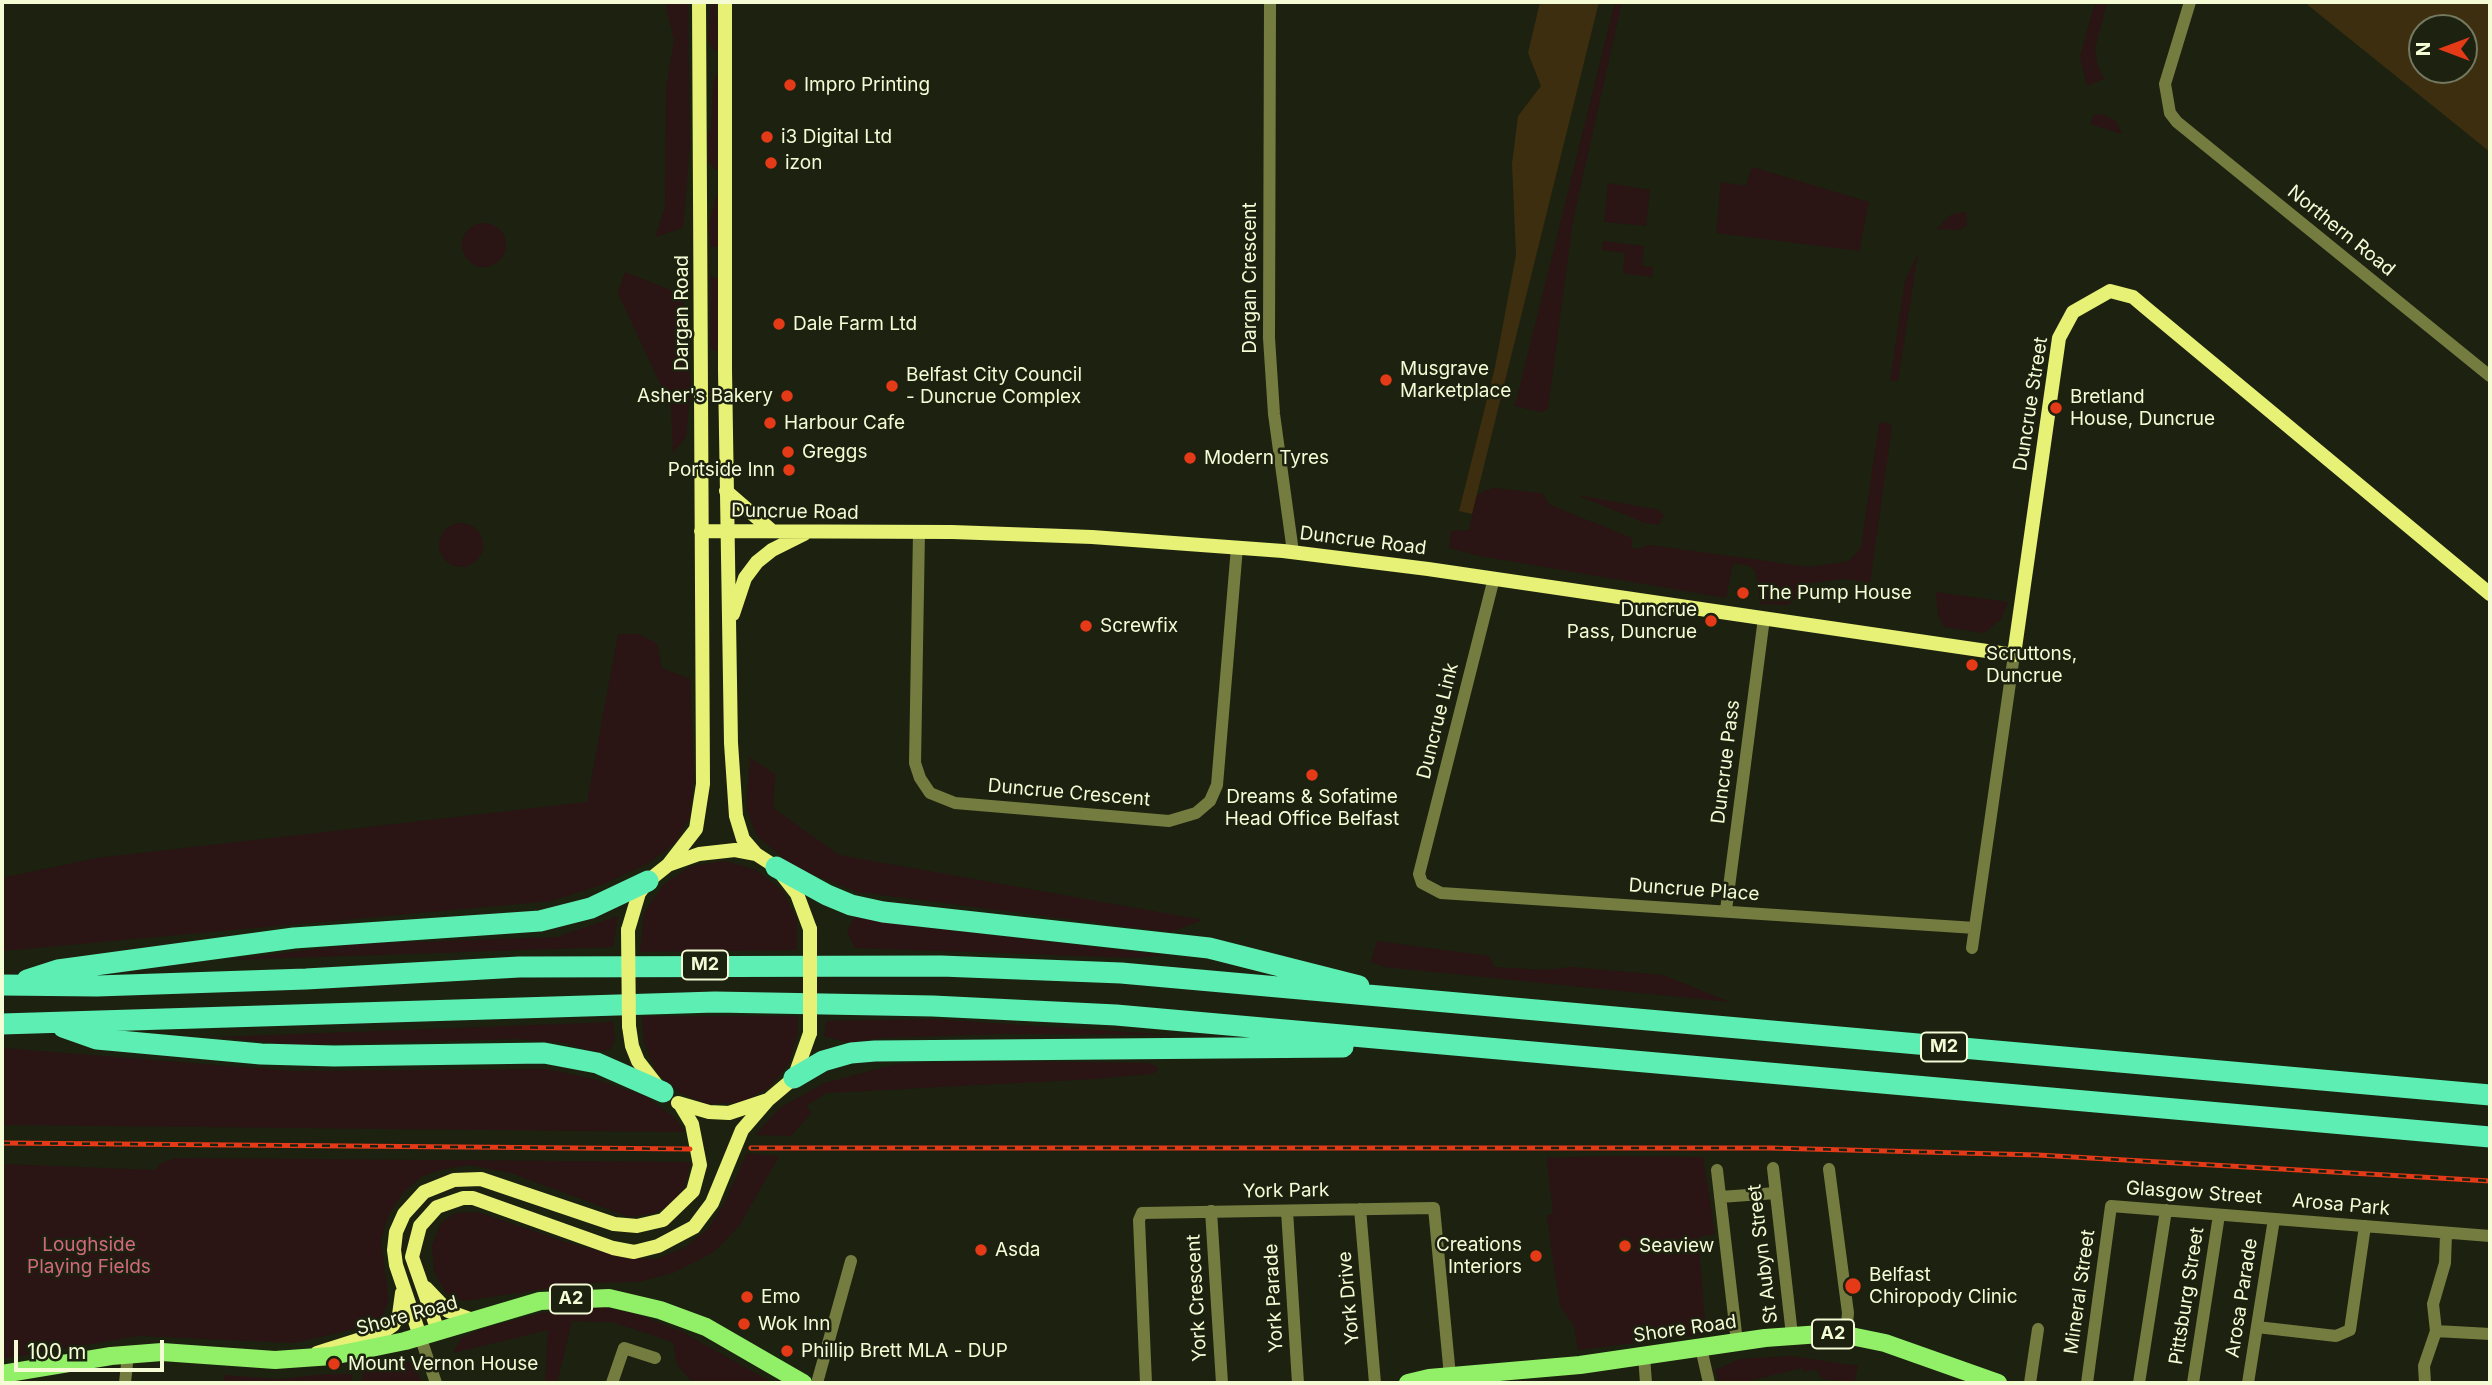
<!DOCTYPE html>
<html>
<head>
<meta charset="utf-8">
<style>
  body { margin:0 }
  #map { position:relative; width:2492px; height:1385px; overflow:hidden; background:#1d2110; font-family:Inter,sans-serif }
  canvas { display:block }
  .frame { position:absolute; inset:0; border:4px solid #f4fbd5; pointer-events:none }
  .north { position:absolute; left:2408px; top:14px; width:70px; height:70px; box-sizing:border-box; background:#1d2110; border:2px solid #73785f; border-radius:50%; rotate:270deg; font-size:19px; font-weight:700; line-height:28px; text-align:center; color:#f4fbd5 }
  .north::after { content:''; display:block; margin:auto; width:24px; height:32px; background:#e43a17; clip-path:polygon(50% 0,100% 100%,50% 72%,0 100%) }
  .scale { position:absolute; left:14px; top:1340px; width:150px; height:32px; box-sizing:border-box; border:4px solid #f4fbd5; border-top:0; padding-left:9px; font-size:21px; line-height:24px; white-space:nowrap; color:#f4fbd5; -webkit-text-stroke:5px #1d2110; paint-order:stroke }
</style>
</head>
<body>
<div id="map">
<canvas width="2492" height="1385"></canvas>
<div class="frame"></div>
<div class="north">N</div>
<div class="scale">100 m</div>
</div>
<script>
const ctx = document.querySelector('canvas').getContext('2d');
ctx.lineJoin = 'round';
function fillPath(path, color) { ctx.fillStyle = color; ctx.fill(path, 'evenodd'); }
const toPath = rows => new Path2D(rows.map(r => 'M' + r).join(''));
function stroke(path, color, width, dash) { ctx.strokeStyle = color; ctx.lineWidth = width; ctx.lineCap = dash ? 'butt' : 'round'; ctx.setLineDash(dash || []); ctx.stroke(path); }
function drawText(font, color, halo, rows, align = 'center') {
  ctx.font = font + ' Inter,sans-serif'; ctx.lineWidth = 5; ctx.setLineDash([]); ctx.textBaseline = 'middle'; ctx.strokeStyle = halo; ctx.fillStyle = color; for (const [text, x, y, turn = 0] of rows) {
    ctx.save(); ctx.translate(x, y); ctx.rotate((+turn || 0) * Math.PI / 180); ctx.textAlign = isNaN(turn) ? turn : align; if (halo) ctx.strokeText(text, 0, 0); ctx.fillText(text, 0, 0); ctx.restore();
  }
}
const green = toPath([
  [665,2,688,2,690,146,683,228,655,237,665,207,666,88,674,40],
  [711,2,716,2,719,51,714,51,708,40],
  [1615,2,1622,2,1573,220,1548,409,1540,412,1515,406],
  [2095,2,2107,2,2095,49,2098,67,2104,79,2087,86,2080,57],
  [718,71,719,169,715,170,708,161,708,133,711,128,713,81],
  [2094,114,2105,115,2117,122,2122,134,2090,124],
  [1752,167,1869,202,1859,251,1716,233,1721,182,1746,186],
  [1608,183,1650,190,1646,226,1604,222],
  [719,188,719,247,711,247,708,227],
  [1966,212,1967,225,1960,230,1936,229,1952,214],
  '462 245a22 22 0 1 1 44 0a22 22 0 1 1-44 0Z',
  [1603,241,1644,246,1642,266,1653,267,1652,277,1623,273,1625,253,1602,250],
  [1918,253,1898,381,1890,380,1905,281],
  [625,272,683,295,691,385,686,437,673,453,671,407,618,293],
  [711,275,720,281,719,352,710,349],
  [1885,422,1892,426,1870,583,1846,579,1810,583,1788,605,1760,604,1756,572,1750,566,1733,563,1726,598,1480,556,1449,548,1451,531,1469,530,1476,497,1483,491,1495,488,1542,493,1550,505,1632,538,1632,548,1637,549,1650,545,1809,567,1849,561,1861,548,1879,424],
  [1577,495,1659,510,1664,515,1659,525,1645,523],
  '439 545a22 22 0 1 1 44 0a22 22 0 1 1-44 0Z',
  [1936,592,2008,602,2001,619,1984,633,1944,627,1938,615],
  [618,634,638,634,657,643,662,668,690,679,694,776,690,817,675,843,649,863,601,885,552,901,2,951,2,878,97,858,587,802],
  [750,758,775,774,773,808,839,855,1203,920,1170,932,857,892,794,867,757,836,746,809],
  [725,861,756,870,782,890,797,919,797,950,640,952,644,913,663,885,691,866],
  [856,915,929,928,1164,955,1139,958,855,948,847,931],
  [618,916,613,947,228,960,356,944,557,937],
  [1377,941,1489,956,1494,967,1546,970,1571,967,1663,975,1730,1002,1385,967,1371,962],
  [642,1016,798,1016,798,1032,789,1063,769,1088,740,1103,708,1104,679,1093,656,1071,644,1042],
  [933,1019,1173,1035,1002,1034,880,1038,849,1043,824,1036,826,1021],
  [613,1022,615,1039,611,1049,595,1052,565,1043,518,1039,295,1045,217,1037],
  [2,1048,292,1071,546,1069,594,1079,645,1096,674,1117,685,1132,2,1125],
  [982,1061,1150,1063,1159,1069,1152,1074,1093,1079,826,1093,806,1106,812,1112,791,1136,755,1135,780,1108,824,1083,897,1064],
  [747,1153,779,1156,739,1226,714,1252,673,1273,638,1282,584,1283,464,1301,446,1294,434,1271,432,1246,440,1224,455,1213,478,1212,569,1243,621,1257,656,1259,684,1248,708,1229,724,1204],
  [1609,1156,1703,1157,1715,1234,1698,1237,1706,1334,1578,1350,1574,1326,1561,1308,1555,1276,1547,1215,1553,1214,1547,1158],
  [174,1158,691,1162,685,1187,670,1205,655,1213,630,1217,511,1173,470,1165,439,1170,421,1177,404,1192,388,1216,381,1240,389,1300,382,1318,368,1326,294,1343,138,1336,2,1359,2,1164,155,1170,160,1164],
  [603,1307,639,1315,684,1333,773,1383,693,1383,677,1365,673,1342,612,1322,572,1321,557,1383,545,1383,548,1330,453,1353,461,1338,485,1328,542,1313],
  [1792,1356,1858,1366,1854,1383,1822,1379,1816,1369,1804,1372,1802,1368,1740,1383,1719,1383,1715,1370,1740,1359],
  [413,1361,422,1383,361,1383,363,1371],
  [326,1374,351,1374,353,1383,223,1383,225,1375,278,1379]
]);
const water = toPath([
  [1540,2,1599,2,1472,514,1459,511,1495,367,1516,255,1512,164,1518,116,1541,86,1528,53],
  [2304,2,2490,2,2490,152],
  [2422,28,2464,28,2464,70,2422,70]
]);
const street = toPath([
  [1270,2,1269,338,1274,414,1293,552],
  [2190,2,2165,84,2170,113,2177,122,2490,376],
  [919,532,915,763,920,778,930,793,955,803,1169,821,1196,813,1210,801,1217,785,1237,547],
  [1494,578,1419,874,1422,883,1441,893,1975,928],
  [1726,910,1764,618],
  [1972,948,2014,655],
  [1773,1168,1792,1335],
  [1829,1169,1848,1313,1846,1335],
  [1717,1170,1737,1342],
  [1720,1197,1776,1193],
  [1360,1209,1375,1383],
  [1211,1211,1222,1383],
  [1287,1211,1298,1383],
  [2257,1327,2336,1336,2350,1330,2365,1226],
  [2436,1331,2490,1334],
  [420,1336,436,1383],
  [1701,1348,1709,1383],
  [1644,1356,1646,1383],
  [125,1383,128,1354],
  [612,1383,624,1348,655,1358],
  [817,1383,851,1261],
  [1146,1383,1139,1220,1142,1213,1434,1208,1450,1376],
  [2030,1383,2038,1329],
  [2087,1383,2111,1206,2490,1236],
  [2139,1383,2166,1210],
  [2193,1383,2219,1215],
  [2248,1383,2274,1219],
  [2425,1383,2424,1366,2436,1331,2433,1304,2445,1263,2446,1233]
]);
const secondary = toPath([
  [725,2,725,370,731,743,736,816,743,839,756,854],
  [726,491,771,530],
  [701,531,952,532,1092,537,1283,551,1428,569,2014,655,2059,338,2073,312,2110,291,2133,297,2146,308,2490,594],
  [733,614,745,578,757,562,772,550,804,534],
  [668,865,696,829,703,784,699,2],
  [628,930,639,893,648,881,668,865,699,854,735,850,756,854,776,867,797,894,810,929],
  [629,1026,632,1046,638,1061,659,1088],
  [678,1103,709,1112,729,1113,768,1100,794,1078,810,1033],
  [426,1288,448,1311,473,1320],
  [438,1331,412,1257,420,1226,437,1207,463,1198,473,1198,613,1248,634,1252,658,1246,694,1227,712,1203,742,1130,768,1100],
  [420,1336,396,1265,394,1250,396,1232,404,1214,424,1192,454,1180,481,1179,614,1224,637,1226,663,1220,693,1191,700,1165,692,1124,680,1104],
  [317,1353,383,1332,393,1325,399,1315,402,1293]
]);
const primary = toPath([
  [2,1374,111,1356,162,1352,275,1360,332,1356,405,1341,540,1301,609,1298,660,1310,706,1327,803,1383],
  [1408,1383,1429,1378,1580,1365,1765,1338,1821,1334,1846,1335,1885,1343,1998,1383]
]);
const highway = toPath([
  [776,867,827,895,851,905,883,912,1209,948,1359,986],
  [27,980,58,970,294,938,540,921,591,908,648,881],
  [2,985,97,986,306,979,519,967,941,966,1121,973,2490,1095],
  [2,1024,715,1002,933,1006,1116,1015,2490,1137],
  [63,1027,97,1039,261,1054,334,1056,544,1053,597,1063,663,1092],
  [794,1078,823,1061,851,1053,875,1051,1343,1047]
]);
const rail = toPath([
  [2,1143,690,1149],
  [751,1148,1771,1148,2038,1155,2490,1181]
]);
const secondaryBridge = toPath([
  [810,929,810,1033],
  [628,930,629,1026]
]);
const markers = [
  [790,85,7,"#e43a17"],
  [767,137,7,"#e43a17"],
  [771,163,7,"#e43a17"],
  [779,324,7,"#e43a17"],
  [1386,380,7,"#e43a17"],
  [892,386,7,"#e43a17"],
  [787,396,7,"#e43a17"],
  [2056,408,7,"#e43a17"],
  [770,423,7,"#e43a17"],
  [788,452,7,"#e43a17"],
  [1190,458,7,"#e43a17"],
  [789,470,7,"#e43a17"],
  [1743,593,7,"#e43a17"],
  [1711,621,7,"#e43a17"],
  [1086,626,7,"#e43a17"],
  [1972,665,7,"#e43a17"],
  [1312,775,7,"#e43a17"],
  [1625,1246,7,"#e43a17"],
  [981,1250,7,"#e43a17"],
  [1536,1256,7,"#e43a17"],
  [1853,1286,9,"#e43a17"],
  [747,1297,7,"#e43a17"],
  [744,1324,7,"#e43a17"],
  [787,1351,7,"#e43a17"],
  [334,1364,7,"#e43a17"]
];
const shields = [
  [705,965,46],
  [1944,1047,46],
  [571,1299,42],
  [1833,1334,42]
];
const shieldNames = [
  ["M2",705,965],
  ["M2",1944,1047],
  ["A2",571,1299],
  ["A2",1833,1334]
];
const poiNames = [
  ["Impro Printing",804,85],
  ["i3 Digital Ltd",781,137],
  ["izon",785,163],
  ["Dale Farm Ltd",793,324],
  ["Musgrave",1400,369],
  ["Marketplace",1400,391],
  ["Belfast City Council",906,375],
  ["- Duncrue Complex",906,397],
  ["Asher's Bakery",773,396,"right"],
  ["Bretland",2070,397],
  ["House, Duncrue",2070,419],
  ["Harbour Cafe",784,423],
  ["Greggs",802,452],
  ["Modern Tyres",1204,458],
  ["Portside Inn",775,470,"right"],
  ["The Pump House",1757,593],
  ["Duncrue",1697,610,"right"],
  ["Pass, Duncrue",1697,632,"right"],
  ["Screwfix",1100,626],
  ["Scruttons,",1986,654],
  ["Duncrue",1986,676],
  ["Dreams & Sofatime",1312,797,"center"],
  ["Head Office Belfast",1312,819,"center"],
  ["Creations",1522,1245,"right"],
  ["Interiors",1522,1267,"right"],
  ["Seaview",1639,1246],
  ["Asda",995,1250],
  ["Belfast",1869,1275],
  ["Chiropody Clinic",1869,1297],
  ["Emo",761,1297],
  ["Wok Inn",758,1324],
  ["Phillip Brett MLA - DUP",801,1351],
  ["Mount Vernon House",348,1364]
];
const streetNames = [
  ["Northern Road",2341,231,39],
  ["Dargan Crescent",1250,278,-90],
  ["Dargan Road",682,313,-90],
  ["Duncrue Street",2031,404,-81],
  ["Duncrue Road",795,512,1],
  ["Duncrue Road",1363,541,7],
  ["Duncrue Link",1438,721,-76],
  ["Duncrue Pass",1726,762,-83],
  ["Duncrue Crescent",1069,793,5],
  ["Duncrue Place",1694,890,4],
  ["York Park",1286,1191,-1],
  ["Glasgow Street",2194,1193,4],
  ["Arosa Park",2341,1205,5],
  ["St Aubyn Street",1763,1254,-97],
  ["Mineral Street",2080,1292,-82],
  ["Pittsburg Street",2187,1296,-81],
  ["York Crescent",1197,1298,-93],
  ["York Parade",1274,1298,-93],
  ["York Drive",1349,1298,-95],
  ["Arosa Parade",2242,1298,-81],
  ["Shore Road",407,1316,-15],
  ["Shore Road",1685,1329,-8]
];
const parkNames = [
  ["Loughside",89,1245],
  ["Playing Fields",89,1267]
];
fillPath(green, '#2b1414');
fillPath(water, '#3c2e0f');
stroke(street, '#757c40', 12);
stroke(secondary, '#e6f175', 14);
stroke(primary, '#91f067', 18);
stroke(highway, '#5ceeb2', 21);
stroke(rail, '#e43a17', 5);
stroke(rail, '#1d2110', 2.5, [8]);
stroke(secondaryBridge, '#e6f175', 14);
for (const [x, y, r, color] of markers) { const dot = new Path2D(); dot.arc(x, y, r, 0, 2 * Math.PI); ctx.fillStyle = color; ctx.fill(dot); stroke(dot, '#1d2110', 2.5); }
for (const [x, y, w] of shields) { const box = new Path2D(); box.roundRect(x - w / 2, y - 14.5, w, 29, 5); ctx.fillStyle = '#1d2110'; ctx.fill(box); stroke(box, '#f4fbd5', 2); }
drawText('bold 18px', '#f4fbd5', null, shieldNames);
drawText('19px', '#f4fbd5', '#1d2110', poiNames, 'left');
drawText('19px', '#f4fbd5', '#1d2110', streetNames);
drawText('19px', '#d3687c', '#1d2110', parkNames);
</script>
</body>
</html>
